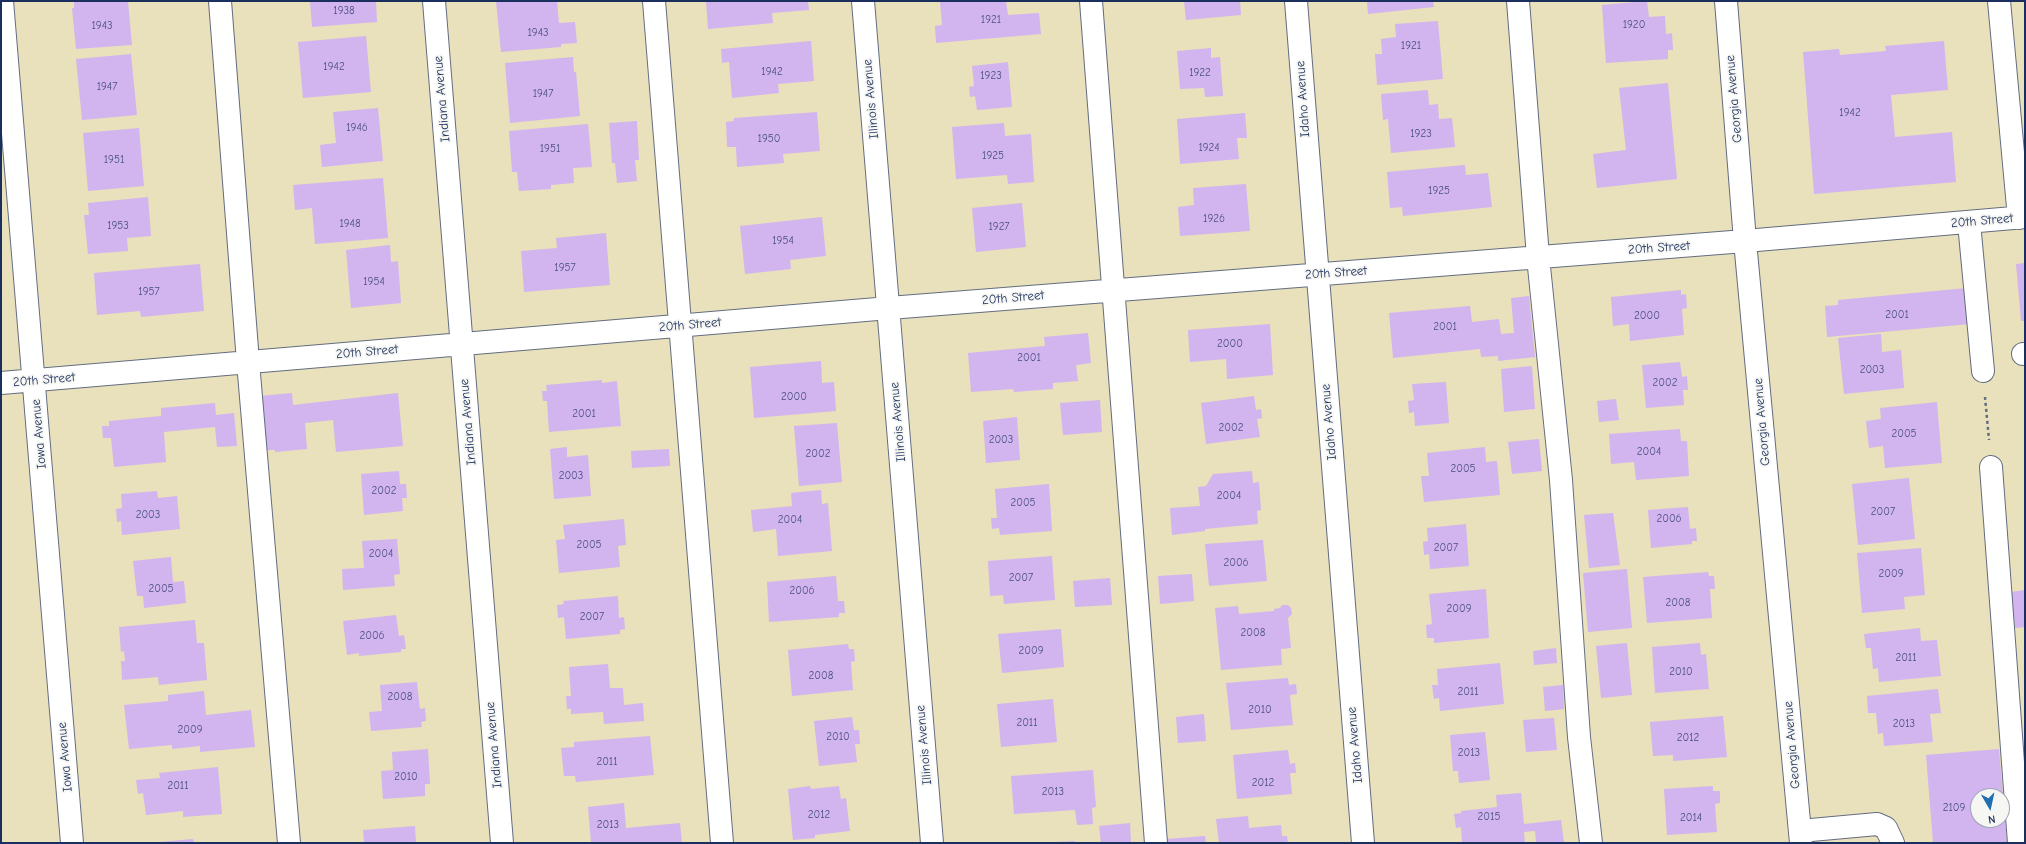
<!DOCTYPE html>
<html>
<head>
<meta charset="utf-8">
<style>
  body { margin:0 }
  #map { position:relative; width:2026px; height:844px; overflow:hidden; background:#e9e0bc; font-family:"Comic Neue",sans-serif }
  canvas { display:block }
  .frame { position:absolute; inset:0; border:2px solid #1b2f5e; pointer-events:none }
  .north { position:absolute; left:1970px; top:788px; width:40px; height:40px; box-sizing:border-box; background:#f6f6f2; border:1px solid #9ea6b7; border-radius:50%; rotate:171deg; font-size:11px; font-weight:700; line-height:16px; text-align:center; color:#1b2f5e }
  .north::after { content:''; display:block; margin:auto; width:14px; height:18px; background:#1f6fb2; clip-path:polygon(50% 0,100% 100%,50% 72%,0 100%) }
</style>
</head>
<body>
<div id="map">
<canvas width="2026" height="844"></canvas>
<div class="frame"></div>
<div class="north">N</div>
</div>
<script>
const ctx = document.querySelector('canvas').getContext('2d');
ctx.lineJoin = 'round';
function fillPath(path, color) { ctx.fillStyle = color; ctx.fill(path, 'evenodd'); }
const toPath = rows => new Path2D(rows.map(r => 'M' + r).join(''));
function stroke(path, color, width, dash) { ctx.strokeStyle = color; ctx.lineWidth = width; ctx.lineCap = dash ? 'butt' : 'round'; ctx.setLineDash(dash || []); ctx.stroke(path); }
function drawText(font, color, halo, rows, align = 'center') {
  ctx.font = font + ' "Comic Neue",sans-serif'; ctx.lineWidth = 3.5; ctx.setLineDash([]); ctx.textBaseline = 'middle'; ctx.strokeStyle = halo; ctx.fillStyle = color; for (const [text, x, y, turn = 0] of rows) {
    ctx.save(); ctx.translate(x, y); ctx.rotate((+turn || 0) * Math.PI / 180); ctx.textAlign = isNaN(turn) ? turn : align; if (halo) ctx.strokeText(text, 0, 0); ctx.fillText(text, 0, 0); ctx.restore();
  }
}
const building = toPath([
  [74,1,128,1,132,45,76,49,72,8,74,8],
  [310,1,376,1,377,22,312,27],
  [496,1,557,1,559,23,575,22,577,43,561,44,561,47,501,52],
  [706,1,808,1,809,10,772,13,773,23,708,29],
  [940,1,1006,1,1008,15,1039,13,1041,34,936,43,935,26,942,25],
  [1184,1,1240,1,1241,15,1186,20],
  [1367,1,1433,1,1434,7,1368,14],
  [1647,1,1649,17,1665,16,1666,34,1672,33,1673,50,1668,50,1668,59,1606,63,1602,5],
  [1438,21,1443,79,1377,85,1375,54,1382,54,1381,39,1396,37,1395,24],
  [366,36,371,92,303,98,298,42],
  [811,41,814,81,778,84,779,93,732,98,729,62,722,63,721,49],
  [1944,41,1948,90,1891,95,1895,137,1952,132,1956,182,1814,194,1803,52,1839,49,1840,55,1886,51,1885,46],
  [1211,48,1211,58,1220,57,1223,96,1205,97,1204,88,1180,89,1177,51],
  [131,54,137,115,82,120,76,59],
  [573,57,574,72,576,72,580,116,510,123,505,63],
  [1008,62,1012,107,977,110,975,96,970,97,969,87,974,86,972,66],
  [1668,83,1677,179,1597,188,1593,154,1626,150,1619,88],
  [1428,90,1429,105,1438,104,1439,119,1452,118,1455,147,1391,153,1388,119,1383,120,1381,94],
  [378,108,383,161,322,167,320,145,336,143,333,112],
  [817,112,820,151,783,154,784,163,737,167,736,147,727,147,726,122,734,121,734,118],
  [1245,113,1247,138,1237,138,1239,159,1180,164,1177,119],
  [637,121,639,160,635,160,637,181,617,183,615,163,612,163,609,123],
  [1004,123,1005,136,1031,134,1034,182,1008,184,1007,175,956,179,952,127],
  [588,124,592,167,573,168,574,183,551,185,551,189,519,191,517,172,512,172,509,131],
  [139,128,144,186,88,191,83,133],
  [1465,165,1466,175,1488,173,1492,207,1403,216,1402,207,1390,208,1387,172],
  [383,178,388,238,315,244,312,208,295,210,293,185],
  [1246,184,1250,231,1180,236,1178,207,1194,205,1193,188],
  [148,197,151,236,127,238,128,251,88,254,84,215,89,215,88,203],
  [1022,203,1026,247,976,252,972,208],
  [822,217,826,256,790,260,791,269,745,274,740,226],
  [606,233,610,285,524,292,521,251,557,248,556,238],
  [390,245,391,262,398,261,401,303,351,308,346,250],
  [2025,263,2025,321,2021,321,2016,264],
  [200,264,204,311,141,317,140,311,97,315,94,273],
  [1967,288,1970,324,1827,337,1825,306,1838,305,1838,300],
  [1681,290,1681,295,1686,294,1687,308,1682,309,1684,335,1630,341,1629,324,1613,326,1611,297],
  [1529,296,1535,357,1498,361,1498,356,1481,357,1480,349,1393,358,1389,313,1470,306,1472,322,1499,319,1501,334,1514,333,1511,298],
  [1270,324,1273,375,1227,379,1226,359,1190,362,1188,330],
  [1088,333,1091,363,1076,365,1078,381,1053,383,1053,389,1014,392,1013,389,971,392,968,353,1045,346,1044,337],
  [1881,334,1882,352,1901,350,1904,388,1844,394,1838,338],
  [821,361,822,383,834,382,836,411,754,418,750,367],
  [1680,362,1682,377,1687,376,1688,390,1683,390,1684,405,1646,408,1642,365],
  [1532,366,1535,409,1504,412,1501,369],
  [602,380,602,383,617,381,621,426,549,432,547,401,543,401,542,391,547,391,546,385],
  [1446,382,1449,423,1415,426,1414,412,1409,413,1408,401,1414,400,1412,384],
  [292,393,293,405,398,393,403,446,336,452,333,420,305,423,307,449,275,452,275,450,267,450,265,428,262,428,259,396],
  [1254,396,1256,410,1261,409,1262,418,1257,419,1260,437,1206,444,1201,403],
  [1616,399,1619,420,1599,422,1597,401],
  [1100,400,1102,432,1063,435,1060,403],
  [1937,402,1942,463,1885,468,1883,446,1869,448,1866,421,1881,419,1880,408],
  [215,403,216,415,234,413,237,446,217,447,215,427,164,432,166,462,114,467,111,438,103,438,102,426,109,426,109,421,161,416,161,408],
  [1017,417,1020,460,986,463,983,421],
  [837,423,842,482,799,486,794,426],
  [1680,429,1681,441,1687,441,1689,476,1636,480,1634,462,1611,464,1609,434],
  [1539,439,1542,471,1512,474,1508,442],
  [567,447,567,457,588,455,591,496,554,499,550,449],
  [1485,447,1486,462,1497,461,1500,495,1424,502,1421,476,1429,476,1427,453],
  [669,449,670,466,632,468,631,451],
  [399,471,400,484,406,484,407,498,402,498,403,511,364,515,361,474],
  [1252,471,1253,483,1259,482,1261,510,1257,511,1258,524,1205,529,1205,531,1172,535,1170,508,1200,506,1198,487,1206,486,1213,474],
  [1909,478,1915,539,1858,545,1852,484],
  [1049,484,1052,531,1000,535,999,528,992,529,991,518,997,518,995,489],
  [821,490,822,504,828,503,832,551,778,556,776,529,753,532,751,510,792,506,791,493],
  [157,491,158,498,177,496,180,529,122,535,121,521,117,522,116,509,122,508,121,494],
  [1688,507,1690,529,1696,528,1697,541,1692,541,1692,544,1651,548,1648,510],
  [1613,513,1620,565,1589,568,1584,515],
  [624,519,626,545,618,546,620,567,559,573,556,540,565,539,563,525],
  [1466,524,1469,566,1430,569,1429,554,1424,555,1423,542,1428,541,1427,528],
  [397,539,400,574,394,575,395,586,343,590,342,569,364,568,362,541],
  [1263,540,1267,581,1209,586,1205,544],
  [1921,548,1925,595,1904,597,1905,609,1862,613,1857,553],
  [1052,556,1055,600,1004,604,1003,595,990,596,988,561],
  [171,557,173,582,184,581,186,603,144,608,143,596,137,596,133,561],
  [1627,569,1632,628,1588,632,1583,573],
  [1708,572,1709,576,1714,576,1715,589,1710,589,1712,618,1647,623,1643,577],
  [1192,574,1194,601,1160,604,1158,576],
  [836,576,838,601,844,601,845,613,839,613,839,617,769,622,767,582],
  [1110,578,1112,605,1075,607,1073,581],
  [1486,589,1489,638,1434,643,1434,638,1427,638,1426,625,1432,624,1429,594],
  [2025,590,2025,627,2015,628,2011,592],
  [618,596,619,618,624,617,625,629,620,630,620,634,566,639,564,617,558,618,557,605,564,604,563,601],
  [1282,605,1288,605,1291,608,1292,614,1288,618,1291,648,1281,649,1282,665,1221,670,1215,608,1238,606,1239,614,1274,611,1274,609,1280,608],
  [396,615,399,636,404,635,406,649,401,649,401,652,359,656,359,653,347,655,343,621],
  [195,620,197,643,204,643,207,680,159,685,158,677,122,680,121,661,125,661,124,651,121,652,119,627],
  [1920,628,1921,641,1937,640,1941,676,1879,682,1878,668,1873,669,1871,648,1866,648,1864,634],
  [1061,629,1064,667,1002,673,998,634],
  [1627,643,1632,695,1601,698,1596,646],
  [1700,643,1701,655,1706,654,1709,689,1655,693,1652,647],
  [848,644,849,649,854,649,855,661,851,662,853,690,792,696,788,650],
  [1556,648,1557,663,1534,665,1533,651],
  [1500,663,1504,704,1440,711,1439,698,1434,699,1432,685,1438,685,1437,669],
  [608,664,610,688,623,688,624,705,643,703,644,721,604,724,603,712,571,714,571,709,567,709,566,696,571,696,569,667],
  [1288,678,1289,685,1296,684,1297,694,1290,695,1293,725,1231,730,1226,683],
  [417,682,420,709,425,708,426,721,421,722,422,727,371,731,369,712,382,711,380,685],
  [1563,685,1564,709,1545,711,1543,687],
  [1938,689,1941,713,1930,714,1933,742,1884,746,1883,733,1878,734,1876,713,1868,713,1867,696],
  [204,691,206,715,251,710,255,747,200,752,200,746,172,749,172,745,129,749,124,705,168,701,168,695],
  [1053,699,1057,742,1001,747,997,704],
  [1204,714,1206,741,1178,743,1176,717],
  [1723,716,1727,757,1673,761,1673,755,1653,756,1650,722],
  [852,717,854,730,859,730,860,744,855,744,857,762,819,766,814,721],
  [1554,718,1557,750,1526,752,1523,720],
  [1485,732,1490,780,1459,783,1458,771,1453,771,1450,735],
  [650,736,654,775,576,782,575,776,564,776,561,748,574,747,574,742],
  [428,749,430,784,425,784,425,796,383,799,381,771,393,770,392,752],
  [1999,749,2003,796,1978,796,1978,820,2002,820,2003,796,2007,843,1933,843,1926,755],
  [1288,750,1290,764,1295,763,1296,773,1290,773,1292,794,1237,799,1233,755],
  [218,767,222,814,183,817,183,811,146,815,143,793,138,794,136,780,160,778,159,773],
  [1093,770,1096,807,1092,808,1093,824,1077,825,1075,810,1014,814,1011,776],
  [810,786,811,789,839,786,841,799,846,798,850,831,815,835,815,838,793,840,788,789],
  [1713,786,1713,791,1720,791,1720,803,1715,804,1717,832,1667,835,1664,789],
  [1521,793,1524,824,1561,820,1564,843,1536,843,1535,831,1524,832,1525,843,1462,843,1461,827,1456,828,1454,814,1461,813,1461,811,1497,807,1496,795],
  [624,803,626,828,680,823,682,843,591,843,588,807],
  [1248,816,1249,828,1281,825,1282,836,1287,836,1288,843,1219,843,1216,819],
  [1130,823,1131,843,1101,843,1099,826],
  [415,826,416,843,364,843,363,830],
  [1205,836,1206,843,1166,843,1166,839],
  [193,839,194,843,159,843,159,842],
  [1075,841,1075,843,1056,843,1056,842]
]);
const path = toPath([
  [1985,397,1989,440]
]);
const minor = toPath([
  [2,1,72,843],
  [220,1,248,362,289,843],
  [434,1,502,843],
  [654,1,722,843],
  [863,1,932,843],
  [1091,1,1156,843],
  [1296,1,1363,843],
  [1518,1,1538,257,1561,480,1579,737,1591,843],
  [1726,1,1745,241,1801,843],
  [1999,1,2019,218],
  [1969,223,1983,371],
  [2023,354,2025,354],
  [1,383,889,308,1745,241,2025,217],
  [1991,467,2019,843],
  [1800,831,1877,824,1886,828,1893,843]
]);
const numberNames = [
  ["1938",344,11],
  ["1921",991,20],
  ["1920",1634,25],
  ["1943",102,26],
  ["1943",538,33],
  ["1921",1411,46],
  ["1942",334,67],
  ["1942",772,72],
  ["1922",1200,73],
  ["1923",991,76],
  ["1947",107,87],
  ["1947",543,94],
  ["1942",1850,113],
  ["1946",357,128],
  ["1923",1421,134],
  ["1950",769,139],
  ["1924",1209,148],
  ["1951",550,149],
  ["1925",993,156],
  ["1951",114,160],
  ["1925",1439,191],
  ["1926",1214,219],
  ["1948",350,224],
  ["1953",118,226],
  ["1927",999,227],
  ["1954",783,241],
  ["1957",565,268],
  ["1954",374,282],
  ["1957",149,292],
  ["2001",1897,315],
  ["2000",1647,316],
  ["2001",1445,327],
  ["2000",1230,344],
  ["2001",1029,358],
  ["2003",1872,370],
  ["2002",1665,383],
  ["2000",794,397],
  ["2001",584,414],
  ["2002",1231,428],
  ["2005",1904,434],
  ["2003",1001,440],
  ["2004",1649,452],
  ["2002",818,454],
  ["2005",1463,469],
  ["2003",571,476],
  ["2002",384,491],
  ["2004",1229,496],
  ["2005",1023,503],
  ["2007",1883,512],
  ["2003",148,515],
  ["2006",1669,519],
  ["2004",790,520],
  ["2005",589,545],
  ["2007",1446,548],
  ["2004",381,554],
  ["2006",1236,563],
  ["2009",1891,574],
  ["2007",1021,578],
  ["2005",161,589],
  ["2006",802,591],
  ["2008",1678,603],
  ["2009",1459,609],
  ["2007",592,617],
  ["2008",1253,633],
  ["2006",372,636],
  ["2009",1031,651],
  ["2011",1906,658],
  ["2010",1681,672],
  ["2008",821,676],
  ["2011",1468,692],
  ["2008",400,697],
  ["2010",1260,710],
  ["2011",1027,723],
  ["2013",1904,724],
  ["2009",190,730],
  ["2010",838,737],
  ["2012",1688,738],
  ["2013",1469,753],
  ["2011",607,762],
  ["2010",406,777],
  ["2012",1263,783],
  ["2011",178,786],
  ["2013",1053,792],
  ["2109",1954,808],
  ["2012",819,815],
  ["2015",1489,817],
  ["2014",1691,818],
  ["2013",608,825]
];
const streetNames = [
  ["Indiana Avenue",442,99,-95],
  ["Illinois Avenue",871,99,-95],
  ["Idaho Avenue",1303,99,-94],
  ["Georgia Avenue",1734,99,-95],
  ["20th Street",1982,221,-5],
  ["20th Street",1659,248,-4],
  ["20th Street",1336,273,-4],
  ["20th Street",1013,298,-5],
  ["20th Street",690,325,-5],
  ["20th Street",367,352,-5],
  ["20th Street",44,380,-5],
  ["Indiana Avenue",468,422,-95],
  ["Illinois Avenue",898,422,-95],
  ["Idaho Avenue",1329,422,-95],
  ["Georgia Avenue",1762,422,-95],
  ["Iowa Avenue",39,434,-95],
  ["Indiana Avenue",494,745,-95],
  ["Illinois Avenue",924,745,-95],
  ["Idaho Avenue",1355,745,-95],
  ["Georgia Avenue",1792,745,-95],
  ["Iowa Avenue",65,757,-95]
];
fillPath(building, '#d2b4ef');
stroke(minor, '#636d7f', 24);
stroke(path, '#636d7f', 2.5, [3, 3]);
stroke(minor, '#fff', 22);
drawText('11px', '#495082', null, numberNames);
drawText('13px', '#1b2f5e', '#f6f6f2', streetNames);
</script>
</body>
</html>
